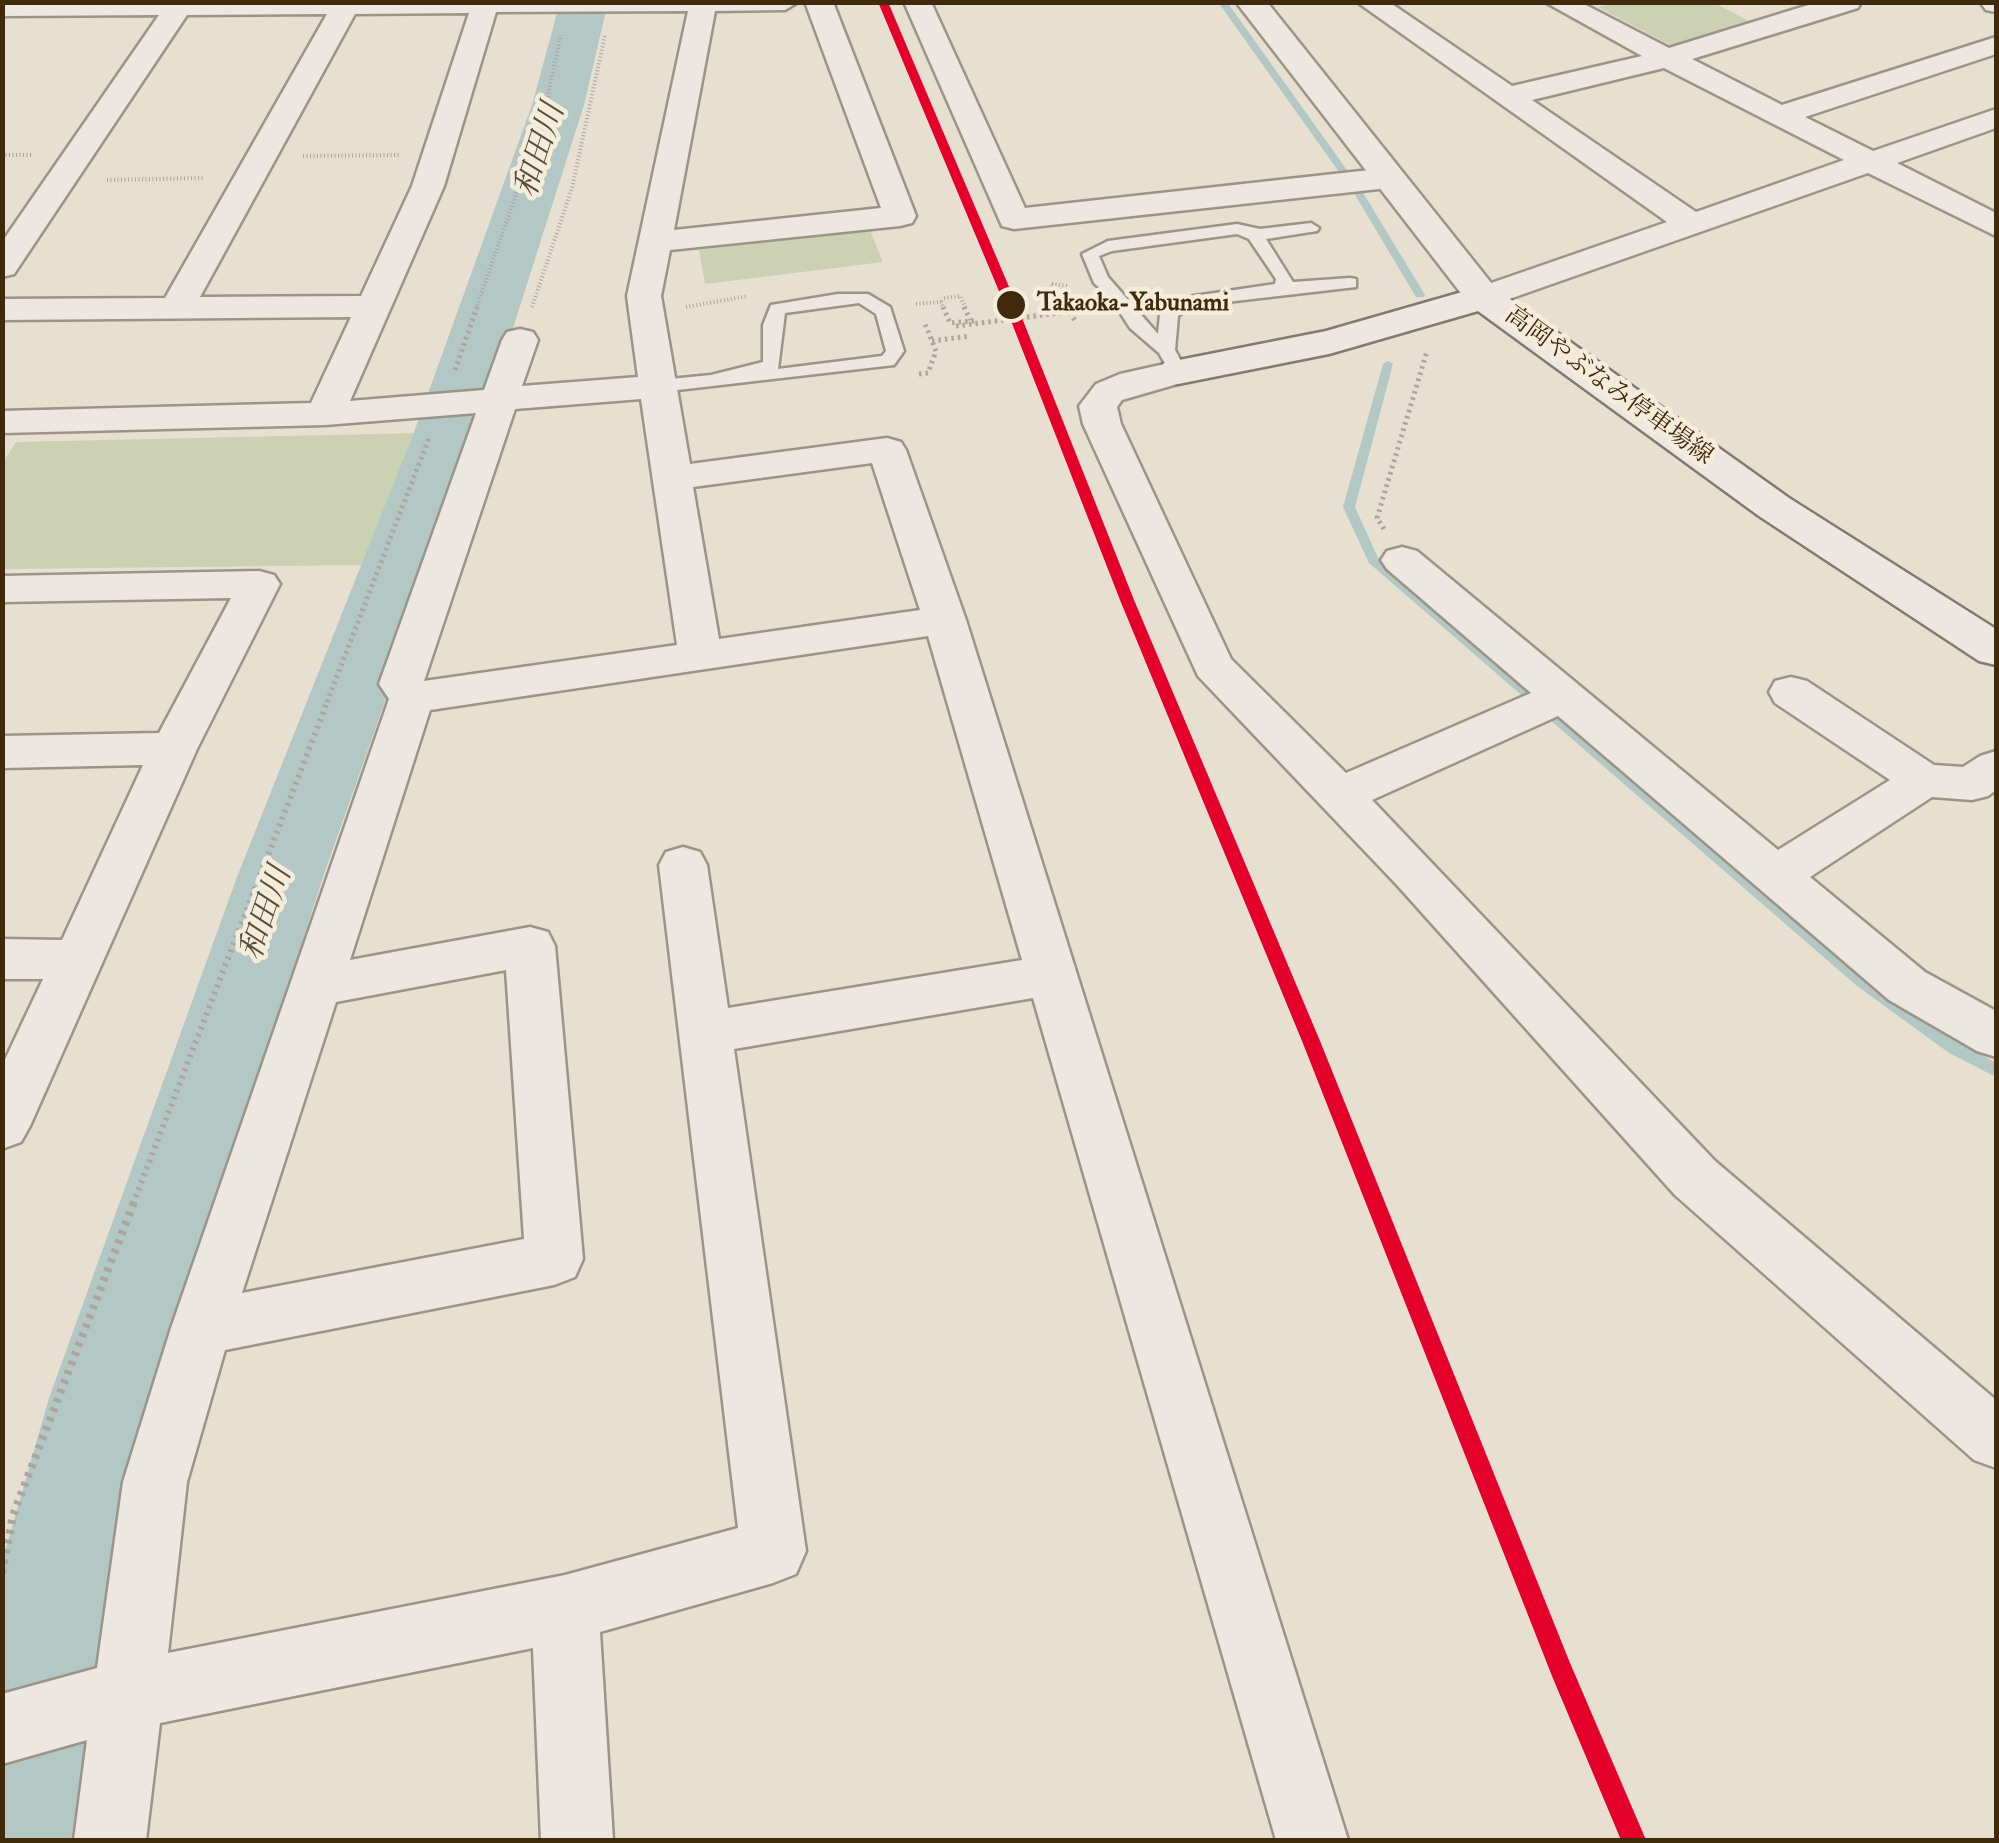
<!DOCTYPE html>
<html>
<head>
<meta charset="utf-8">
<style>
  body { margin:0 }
  #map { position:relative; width:1999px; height:1843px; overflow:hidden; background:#e7e0d1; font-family:"IM FELL Double Pica",serif }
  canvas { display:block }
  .frame { position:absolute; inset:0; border:5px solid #41290c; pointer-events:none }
</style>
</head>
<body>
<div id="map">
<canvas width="1999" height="1843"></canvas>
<div class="frame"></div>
</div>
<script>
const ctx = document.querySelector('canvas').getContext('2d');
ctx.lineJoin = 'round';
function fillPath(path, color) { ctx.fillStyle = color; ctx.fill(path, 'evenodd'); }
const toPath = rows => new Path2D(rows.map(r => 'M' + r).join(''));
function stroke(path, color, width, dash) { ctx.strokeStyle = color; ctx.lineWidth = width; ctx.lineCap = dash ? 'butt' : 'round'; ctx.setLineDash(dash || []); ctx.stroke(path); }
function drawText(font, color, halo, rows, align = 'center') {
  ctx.font = font + ' "IM FELL Double Pica","Noto Serif JP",serif'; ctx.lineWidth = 9; ctx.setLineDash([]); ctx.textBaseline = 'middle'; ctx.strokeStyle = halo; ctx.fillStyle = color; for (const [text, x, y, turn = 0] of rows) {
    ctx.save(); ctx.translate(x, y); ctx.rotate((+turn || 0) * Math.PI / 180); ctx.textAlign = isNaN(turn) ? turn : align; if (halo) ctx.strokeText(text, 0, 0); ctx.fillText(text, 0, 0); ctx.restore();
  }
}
const green = toPath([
  [1617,3,1714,3,1749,21,1672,46,1598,7],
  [869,228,883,262,705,284,699,250],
  [419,433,368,565,3,569,3,462,16,442]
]);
const stream = toPath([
  [1218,2,1227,2,1362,191,1425,295,1424,297,1416,297,1354,193,1218,2],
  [1388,361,1393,364,1355,507,1378,558,1867,978,1961,1043,1996,1063,1996,1077,1949,1053,1857,986,1369,563,1343,507,1383,364,1388,361]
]);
const river = toPath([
  [560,2,608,2,584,105,479,435,323,877,157,1398,102,1627,73,1840,2,1840,2,1562,49,1398,237,877,413,435,532,105,560,2]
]);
const pathFar3 = toPath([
  [2,155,31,155],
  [303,156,400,155],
  [107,180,205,178],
  [1052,284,1069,286],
  [944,298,960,296,966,309],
  [916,304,941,302,944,309],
  [532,307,572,188,605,35],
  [686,307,748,296],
  [476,309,543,117,561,35]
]);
const pathFar2 = toPath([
  [943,307,950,323,974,321],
  [964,307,970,320],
  [1043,313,1087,309],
  [932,341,970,336],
  [455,370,477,307],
  [919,374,928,373,936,351,925,324],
  [1384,529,1377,518,1427,351],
  [327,702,429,438]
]);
const pathFar1 = toPath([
  [133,1204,328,700]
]);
const path = toPath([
  [2,1573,13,1515,134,1202]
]);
const service = toPath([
  [1311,223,1319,228,1317,231,1266,239,1293,282,1350,278,1356,279,1356,287,1192,306,1178,316,1175,350,1187,372,1178,377,1172,376,1159,353,1130,328,1110,297,1094,283,1082,254,1108,241,1237,224,1260,229,1311,223],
  [1237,234,1249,239,1276,279,1275,284,1181,298,1160,314,1158,334,1108,277,1099,256,1112,251,1237,234],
  [838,294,868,294,890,307,904,351,894,365,660,392,651,386,660,380,711,375,763,362,763,325,771,305,838,294],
  [859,303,876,314,886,351,882,356,778,369,785,313,859,303]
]);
const minor = toPath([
  [2,2,798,2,785,10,715,11,674,230,881,208,805,2,833,2,916,216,912,223,900,226,670,250,661,296,690,464,887,438,901,442,906,450,966,620,1348,1840,1276,1840,1033,998,734,1049,806,1551,796,1574,773,1583,600,1632,613,1840,541,1840,533,1648,160,1723,146,1840,74,1840,87,1740,2,1764,2,1694,97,1668,123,1482,171,1328,389,699,379,684,476,413,325,425,2,433,2,411,311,403,351,317,2,320,2,299,165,298,327,14,187,15,14,274,2,277,2,242,159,15,2,16,2,2],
  [688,11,627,296,638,377,522,386,538,340,533,332,520,329,507,332,502,340,484,390,350,401,444,186,496,12,688,11],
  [469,13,412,186,361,296,200,297,355,14,469,13],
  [641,399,677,645,424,681,515,409,641,399],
  [872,463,920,610,719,639,693,487,872,463],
  [928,636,1022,960,728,1008,707,865,700,852,683,847,666,852,659,865,738,1528,565,1575,168,1653,187,1482,225,1350,554,1285,575,1277,583,1259,555,946,548,932,530,927,350,960,430,710,928,636],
  [506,970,524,1239,242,1293,336,1002,506,970],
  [904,2,931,2,1025,208,1388,168,1399,171,1404,178,1399,185,1388,188,1014,229,1002,226,904,2],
  [1357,2,1389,2,1512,86,1642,56,1545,2,1580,2,1669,48,1818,2,1861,2,1858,8,1692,59,1782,105,1996,37,1996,54,1805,117,1873,151,1996,109,1996,128,1897,163,1996,213,1996,236,1868,173,1495,304,1483,307,1471,304,1466,297,1471,290,1667,222,1357,2],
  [1664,68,1844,160,1696,212,1532,100,1664,68],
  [1980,2,1996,2,1996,12,1986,10,1980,2],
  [1178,361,1191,364,1196,372,1191,380,1122,400,1117,407,1121,424,1231,659,1346,773,1531,693,1387,569,1381,560,1387,551,1402,547,1417,551,1778,850,1890,780,1775,703,1769,692,1775,681,1791,677,1807,681,1934,765,1963,767,1980,756,1996,751,1996,790,1988,796,1972,800,1932,797,1810,877,1925,972,1996,1011,1996,1057,1977,1051,1889,1000,1558,716,1372,800,1715,1161,1996,1400,1996,1468,1974,1460,1675,1195,1397,885,1198,676,1083,424,1079,406,1096,384,1120,374,1178,361],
  [259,571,274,575,280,584,197,749,30,1126,21,1142,2,1149,2,1066,43,979,2,979,2,939,62,940,143,765,2,768,2,736,159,733,231,598,2,602,2,576,259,571]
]);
const tertiary = toPath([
  [1236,2,1267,2,1496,289,1502,297,1496,305,1483,308,1470,305,1236,2]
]);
const secondary = toPath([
  [1483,286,1496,289,1789,498,1996,629,1996,665,1979,661,1759,516,1478,311,1329,354,1178,384,1164,381,1158,372,1164,363,1326,331,1483,286]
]);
const pathBridgeFar1 = toPath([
  [1052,284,1068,309]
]);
const pathBridge = toPath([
  [1066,307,1076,322],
  [956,326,1067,312]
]);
const rail1 = toPath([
  [878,2,888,2,1018,308,1134,600,1320,1041,1570,1663,1646,1840,1621,1840,1552,1676,1302,1041,1120,600,1006,308,878,2]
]);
const markers = [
  [1011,305,16,"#41290c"]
];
const farStopnames = [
  ["Takaoka-Yabunami",1037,305]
];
const farStreetnames = [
  ["高岡やぶなみ停車場線",1608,387,36]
];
const waterNames = [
  ["和田川",542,151,-72],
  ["和田川",268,914,-71]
];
fillPath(green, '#ccd1b3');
fillPath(stream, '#b3c7c4');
fillPath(river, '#b3c7c4');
stroke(service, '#9b9487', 5);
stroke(minor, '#9b9487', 5);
stroke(tertiary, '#9b9487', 5);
stroke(secondary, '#827a6e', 5);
stroke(pathFar3, '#aca69e', 4, [1, 2.5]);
stroke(pathFar2, '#aca69e', 5, [2.5, 4]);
stroke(pathFar1, '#aca69e', 6, [2.5, 5]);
stroke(path, '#aca69e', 8, [4, 6]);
fillPath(service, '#ece8e1');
fillPath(minor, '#ece8e1');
fillPath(tertiary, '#ece8e1');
fillPath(secondary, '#ece8e1');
stroke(pathBridgeFar1, '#aca69e', 4, [1, 2.5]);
stroke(pathBridge, '#aca69e', 5, [2.5, 4]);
fillPath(rail1, '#e4002b');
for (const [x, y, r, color] of markers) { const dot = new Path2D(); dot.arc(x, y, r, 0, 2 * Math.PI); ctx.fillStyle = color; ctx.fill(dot); stroke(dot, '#f5eddc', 4); }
drawText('bold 25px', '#41290c', '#f5eddc', farStopnames, 'left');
drawText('25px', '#41290c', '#f5eddc', farStreetnames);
drawText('italic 32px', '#584e39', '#f5eddc', waterNames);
</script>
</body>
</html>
